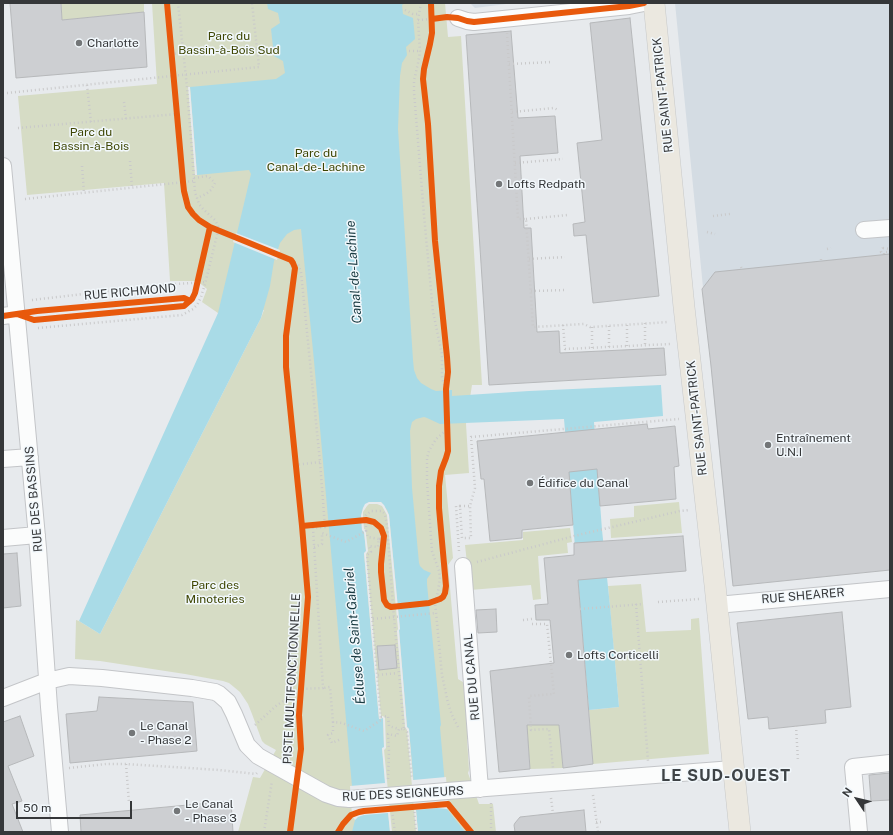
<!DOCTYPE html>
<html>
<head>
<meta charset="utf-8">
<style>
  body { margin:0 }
  #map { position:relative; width:893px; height:835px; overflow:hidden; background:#e7eaed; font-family:"Public Sans",sans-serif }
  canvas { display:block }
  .frame { position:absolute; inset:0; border:4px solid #353739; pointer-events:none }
  .north { position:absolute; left:837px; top:779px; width:40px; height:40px; -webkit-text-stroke:3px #f2f8fc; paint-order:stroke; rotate:305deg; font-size:11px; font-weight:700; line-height:16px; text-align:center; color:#353739 }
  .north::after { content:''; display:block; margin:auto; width:14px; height:18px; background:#353739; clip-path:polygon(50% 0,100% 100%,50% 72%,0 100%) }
  .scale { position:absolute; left:16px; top:801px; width:116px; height:18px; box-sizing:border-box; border:2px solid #353739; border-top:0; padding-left:5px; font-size:12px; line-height:14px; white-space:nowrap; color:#353739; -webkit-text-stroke:3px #f2f8fc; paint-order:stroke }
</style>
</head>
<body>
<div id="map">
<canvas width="893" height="835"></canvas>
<div class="frame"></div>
<div class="north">N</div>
<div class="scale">50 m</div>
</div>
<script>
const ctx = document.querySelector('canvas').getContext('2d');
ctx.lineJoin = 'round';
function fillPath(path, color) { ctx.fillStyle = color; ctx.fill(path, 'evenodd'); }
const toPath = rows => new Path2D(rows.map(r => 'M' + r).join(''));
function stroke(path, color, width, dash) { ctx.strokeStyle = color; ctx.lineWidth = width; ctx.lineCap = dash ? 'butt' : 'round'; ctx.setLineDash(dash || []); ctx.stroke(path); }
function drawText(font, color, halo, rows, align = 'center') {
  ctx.font = font + ' "Public Sans",sans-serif'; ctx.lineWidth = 3; ctx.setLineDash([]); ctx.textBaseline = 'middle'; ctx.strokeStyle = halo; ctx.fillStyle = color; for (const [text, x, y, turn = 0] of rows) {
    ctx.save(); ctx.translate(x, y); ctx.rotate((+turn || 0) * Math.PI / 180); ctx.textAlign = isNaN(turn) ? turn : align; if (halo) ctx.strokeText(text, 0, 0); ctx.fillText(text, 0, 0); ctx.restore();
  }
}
const built = toPath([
  [470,3,514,3,475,8],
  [675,3,890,3,890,567,732,582]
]);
const green = toPath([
  [61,3,144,3,144,12,62,20],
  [152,3,445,3,448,37,461,36,482,385,472,385,466,424,469,473,445,475,453,558,448,565,458,679,466,684,471,738,467,739,469,770,468,773,479,804,493,804,496,832,238,832,253,777,260,778,276,750,265,744,262,741,252,714,248,704,240,692,229,683,223,681,185,674,100,661,75,659,76,620,79,621,100,634,261,318,264,310,218,313,202,302,207,289,197,281,170,281,164,183,27,195,18,96,157,84],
  [679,502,682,533,611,538,610,519,634,517,634,506],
  [570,528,572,542,567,543,568,553,538,556,541,599,533,600,531,585,470,590,465,545,523,540,523,532],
  [641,584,646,632,691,630,691,619,699,618,709,754,593,764,589,710,619,707,608,586],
  [524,692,559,725,563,768,530,769]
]);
const water = toPath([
  [267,3,405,3,402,5,403,14,413,18,415,39,406,47,407,55,402,63,400,76,398,129,413,360,414,370,417,378,421,383,431,389,436,391,452,390,452,396,529,391,661,385,663,416,594,422,602,530,610,606,619,707,589,710,564,419,440,424,427,418,424,417,416,419,412,422,411,426,410,431,412,488,419,563,420,566,424,570,431,573,427,579,427,584,441,725,440,727,447,809,465,832,418,832,409,729,407,727,399,630,400,629,389,515,387,510,381,502,369,502,363,508,361,516,362,530,364,531,366,551,364,554,379,719,383,718,384,748,382,748,390,832,352,832,355,820,314,361,301,229,294,230,287,234,280,243,274,261,270,286,261,318,100,634,79,621,218,313,251,174,249,170,197,175,190,87,276,79,285,73,283,61,274,56,271,29,280,23,278,13,268,9]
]);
const pier = toPath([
  [188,87,190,87,197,175,195,175],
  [236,233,280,250,277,260,233,242],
  [369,502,381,502,384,505,389,515,400,629,399,630,407,727,409,729,413,780,446,777,448,804,447,809,437,808,416,810,418,832,416,832,407,730,405,727,397,631,398,629,387,515,382,506,377,504,369,504,367,506,363,512,363,516,364,529,366,530,366,534,368,551,366,554,381,716,383,716,385,718,386,748,384,750,392,832,390,832,388,813,364,815,358,817,355,820,352,816,350,786,385,783,382,748,384,747,383,718,379,719,364,553,366,551,364,532,362,530,361,516,363,508,365,504]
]);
const building = toPath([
  [10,3,61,3,62,20,144,12,147,67,16,78,10,3],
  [630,18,659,296,593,303,586,235,574,236,573,224,585,222,577,143,602,140,590,23,630,18],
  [511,31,518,118,555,116,558,153,520,156,524,228,531,228,537,332,559,331,560,353,664,348,666,375,489,385,466,35,511,31],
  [890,254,890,570,733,586,711,366,702,289,715,272,890,254],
  [647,424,648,429,675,426,679,466,674,467,676,499,600,506,597,469,569,472,573,525,522,530,522,538,490,541,484,479,481,479,477,441,647,424],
  [683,536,686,571,578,580,593,764,563,768,559,725,527,725,530,769,499,772,490,671,554,663,550,620,536,620,535,605,548,604,544,558,574,555,574,543,683,536],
  [17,553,21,606,3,608,3,554,17,553],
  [496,609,497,632,478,633,476,610,496,609],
  [842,612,851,707,825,710,826,723,769,729,768,717,748,719,737,623,842,612],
  [395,645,397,668,379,670,377,646,395,645],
  [99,697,193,702,197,751,70,763,66,714,97,711,99,697],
  [20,716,34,756,8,766,22,801,12,804,23,832,3,832,3,722,20,716],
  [890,773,890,800,871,801,869,775,890,773],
  [231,801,233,832,81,832,80,815,231,801],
  [584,810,586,832,515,832,514,825,515,823,520,817,584,810]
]);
const path = toPath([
  [421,3,418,20,420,52,418,63,414,81,414,92,424,215,433,312,442,354,442,376,443,382,446,389],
  [405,10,413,14,419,14],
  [418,20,432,19],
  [507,33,518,219,526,219,533,327,584,324,590,327,592,327,668,322],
  [409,51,420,51],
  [171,54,183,53],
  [509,64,552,62],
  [87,85,91,122],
  [7,93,259,67,252,3],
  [124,102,126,119],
  [512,112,554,108,558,110],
  [18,128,177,114],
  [130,161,132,188],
  [515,163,563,159],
  [82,166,84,193],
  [194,178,207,176,209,177,215,183,211,190,206,194,197,198],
  [25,199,194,181],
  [713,216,730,214],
  [526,219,568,215],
  [707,232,715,234],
  [883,248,881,250,881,252,884,252],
  [883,248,890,249],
  [827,249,831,248],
  [884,254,884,252,890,252],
  [529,259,565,257],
  [821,259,821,261],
  [741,267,742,269],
  [531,291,567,290],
  [32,300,161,285,206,282],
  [645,323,645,345],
  [563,325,565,349,670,344],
  [627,325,627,346],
  [609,326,609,347],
  [592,327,592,348],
  [38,328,182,315,193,309,197,305,201,297,205,284,218,231,218,226,215,220,203,209,199,204,195,192,187,87,178,3],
  [447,431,444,432,436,439,429,451,427,458,427,482,432,551,439,571,440,577,438,592,435,602,442,675,448,703,452,715,459,729],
  [295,465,320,462],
  [460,506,470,506],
  [366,531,366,525,364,521,366,515,371,511,382,511,384,513,385,515,387,525,393,606,404,729,399,729],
  [379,539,388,540],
  [314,547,322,544,322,533,346,542,366,531,368,537,379,539,378,547,369,546,371,552,367,555,381,720,364,731,342,723,333,722,330,687,323,688],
  [459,551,456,506,460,506,462,538,471,538,470,506,475,488,471,437,679,419],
  [477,562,574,536,680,511,689,510],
  [658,602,699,599],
  [636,604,648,761],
  [580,609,643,604],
  [373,619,436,613],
  [523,620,532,619],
  [532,624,547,624,554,694,529,696,531,730,549,729,553,768],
  [378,675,398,673],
  [381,717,388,716,389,726,399,729,397,736,388,734,389,752,388,780],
  [333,722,333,733,328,735,332,743,341,739],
  [255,725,276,706,301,689,323,688,313,528,325,527,320,462,301,272,298,264,293,263],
  [796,726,798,761],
  [404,729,407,732,412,779],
  [126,764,129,803],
  [69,768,106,764,126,764,219,770,256,774,257,773],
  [593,795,598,832],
  [551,798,553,814],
  [414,808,416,832],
  [392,811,395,832],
  [596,822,602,822],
  [340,829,343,832],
  [264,832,272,781],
  [491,832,491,803]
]);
const minor = toPath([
  [458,18,467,21,474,22,629,6,644,3],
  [3,166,38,548,49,707,60,832],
  [864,230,890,228],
  [3,316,17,314],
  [3,459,30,457],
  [3,538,37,535],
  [463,566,480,789],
  [717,605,890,589],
  [3,698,47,681,69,676,102,678,192,688,215,692,219,694,228,702,234,714,247,745,258,756,326,794,338,798,350,799],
  [447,791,733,769],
  [859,832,853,767,890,763]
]);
const major = toPath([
  [654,3,684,307,715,585,740,832]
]);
const minorBridge = toPath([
  [350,799,447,791]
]);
const cycleway = toPath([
  [167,3,183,182,184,191,188,207,193,214,199,220,210,227,291,260,293,263,295,268,286,336,286,367,302,526,308,597,299,715,301,749,290,832],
  [432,19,447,17,458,18,467,21,474,22,629,6,644,3],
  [17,314,34,320,184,306,192,299,195,293,210,227],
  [3,316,37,311,184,298,190,301],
  [302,526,366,520,374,522,381,528,384,536,381,564,381,572,384,600,387,605,391,607,429,603,440,599,443,597,445,593,446,586,439,508,439,486,441,471,446,458,448,451,446,389,448,372,447,357,435,241,428,124,423,79,424,69,430,44,432,33,431,3],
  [338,832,343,824,351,815,359,812,364,811,448,804,471,832]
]);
const markers = [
  [79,43,4,"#737678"],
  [499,184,4,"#737678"],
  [768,445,4,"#737678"],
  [530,483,4,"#737678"],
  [569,655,4,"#737678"],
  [132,733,4,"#737678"],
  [177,811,4,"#737678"]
];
const parkNames = [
  ["Parc du",229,36],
  ["Bassin-à-Bois Sud",229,50],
  ["Parc du",91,132],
  ["Bassin-à-Bois",91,146],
  ["Parc du",316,153],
  ["Canal-de-Lachine",316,167],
  ["Parc des",215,585],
  ["Minoteries",215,599]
];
const poiNames = [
  ["Charlotte",87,43],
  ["Lofts Redpath",507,184],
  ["Entraînement",776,438],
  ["U.N.I",776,452],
  ["Édifice du Canal",538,483],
  ["Lofts Corticelli",577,655],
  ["Le Canal",140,726],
  ["- Phase 2",140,740],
  ["Le Canal",185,804],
  ["- Phase 3",185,818]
];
const streetNames = [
  ["RUE SAINT-PATRICK",663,95,-96],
  ["RUE RICHMOND",130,292,-5],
  ["RUE SAINT-PATRICK",697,418,-96],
  ["RUE DES BASSINS",34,499,-95],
  ["RUE SHEARER",803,596,-5],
  ["RUE DU CANAL",472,677,-95],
  ["PISTE MULTIFONCTIONNELLE",292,679,-87],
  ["RUE DES SEIGNEURS",403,794,-3]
];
const waterNames = [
  ["Canal-de-Lachine",354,272,-94],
  ["Écluse de Saint-Gabriel",355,636,-95]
];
const districtNames = [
  ["LE SUD-OUEST",726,776]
];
fillPath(built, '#d4dce3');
fillPath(green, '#d6dcc5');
fillPath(water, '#a9dbe7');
fillPath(pier, '#e7eaed');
fillPath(building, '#cdcfd2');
stroke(building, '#b6b8ba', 1);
stroke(minor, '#c3c5c8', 18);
stroke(major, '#c6c8c9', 22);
stroke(path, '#c9c9ca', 2.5, [1, 3]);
stroke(minor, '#fbfcfc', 16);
stroke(major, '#ebe8e0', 21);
stroke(minorBridge, '#c3c5c8', 18, []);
stroke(minorBridge, '#fbfcfc', 16);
stroke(cycleway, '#e8590c', 6);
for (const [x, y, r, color] of markers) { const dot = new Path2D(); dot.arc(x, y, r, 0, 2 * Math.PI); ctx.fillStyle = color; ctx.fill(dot); stroke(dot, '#f2f8fc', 1.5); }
drawText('12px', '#3e4603', '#f2f8fc', parkNames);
drawText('12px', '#353739', '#f2f8fc', poiNames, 'left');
drawText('12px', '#353739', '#f2f8fc', streetNames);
drawText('italic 13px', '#183a41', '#f2f8fc', waterNames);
ctx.letterSpacing = '1px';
drawText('bold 16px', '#3e4346', '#f2f8fc', districtNames);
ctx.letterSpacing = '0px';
</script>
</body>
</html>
